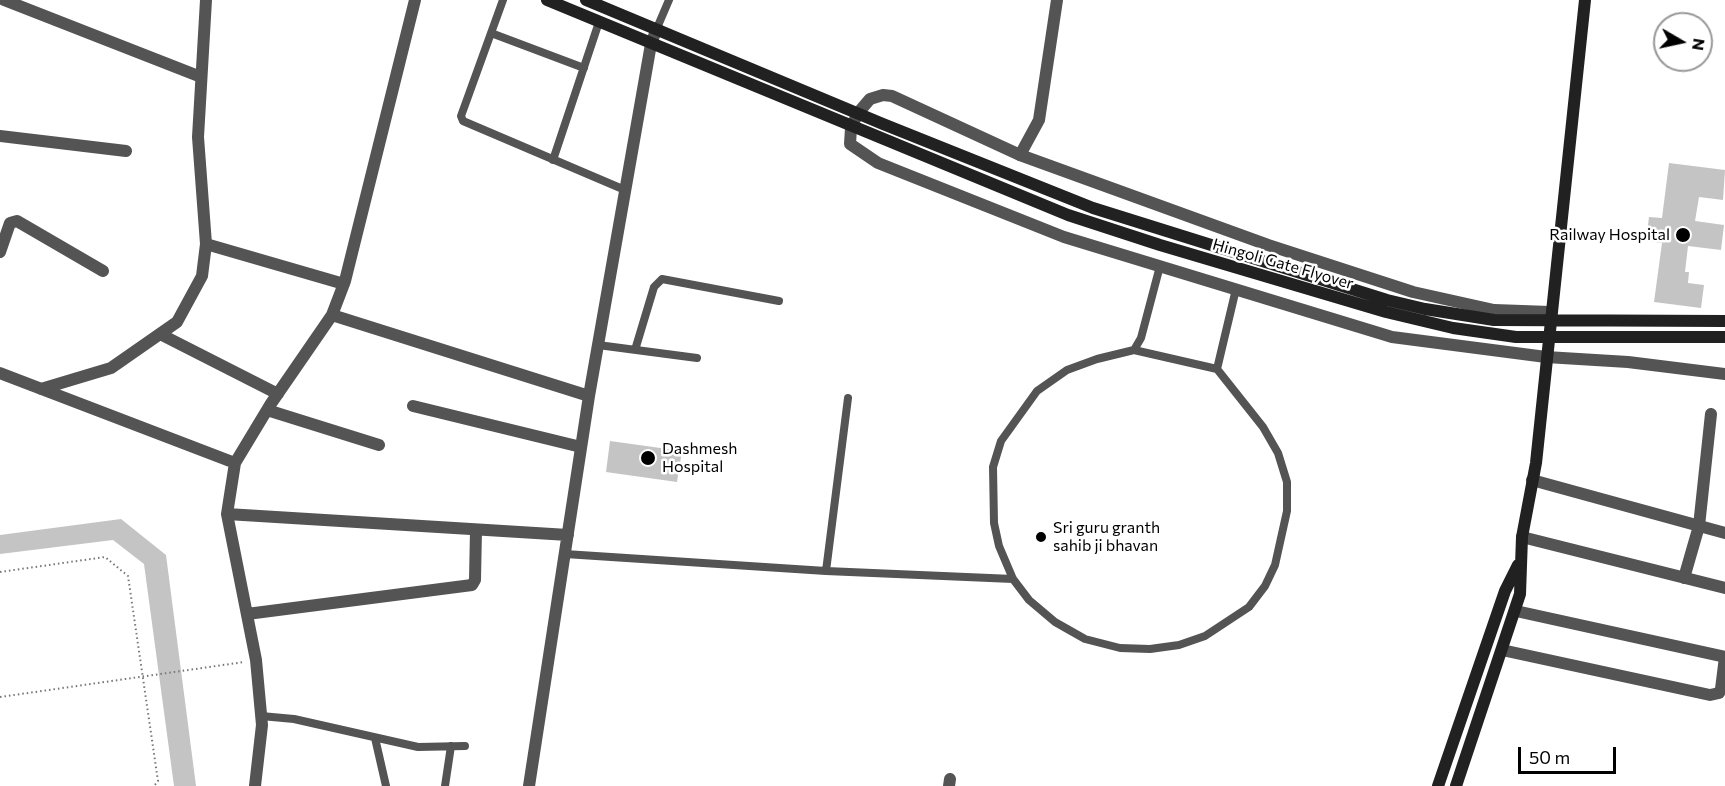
<!DOCTYPE html>
<html>
<head>
<meta charset="utf-8">
<style>
  body { margin:0 }
  #map { position:relative; width:1725px; height:786px; overflow:hidden; background:#fff; font-family:Commissioner,sans-serif }
  canvas { display:block }
  .north { position:absolute; left:1653px; top:12px; width:60px; height:60px; box-sizing:border-box; background:#fff; border:2px solid #999; border-radius:50%; rotate:99deg; font-size:16px; font-weight:700; line-height:24px; text-align:center; color:#000 }
  .north::after { content:''; display:block; margin:auto; width:21px; height:27px; background:#000; clip-path:polygon(50% 0,100% 100%,50% 72%,0 100%) }
  .scale { position:absolute; left:1518px; top:747px; width:98px; height:27px; box-sizing:border-box; border:3px solid #000; border-top:0; padding-left:8px; font-size:18px; line-height:21px; white-space:nowrap; color:#000; -webkit-text-stroke:4px #fff; paint-order:stroke }
</style>
</head>
<body>
<div id="map">
<canvas width="1725" height="786"></canvas>
<div class="north">N</div>
<div class="scale">50 m</div>
</div>
<script>
const ctx = document.querySelector('canvas').getContext('2d');
ctx.lineJoin = 'round';
function fillPath(path, color) { ctx.fillStyle = color; ctx.fill(path, 'evenodd'); }
const toPath = rows => new Path2D(rows.map(r => 'M' + r).join(''));
function stroke(path, color, width, dash) { ctx.strokeStyle = color; ctx.lineWidth = width; ctx.lineCap = dash ? 'butt' : 'round'; ctx.setLineDash(dash || []); ctx.stroke(path); }
function drawText(font, color, halo, rows, align = 'center') {
  ctx.font = font + ' Commissioner,sans-serif'; ctx.lineWidth = 5; ctx.setLineDash([]); ctx.textBaseline = 'middle'; ctx.strokeStyle = halo; ctx.fillStyle = color; for (const [text, x, y, turn = 0] of rows) {
    ctx.save(); ctx.translate(x, y); ctx.rotate((+turn || 0) * Math.PI / 180); ctx.textAlign = isNaN(turn) ? turn : align; if (halo) ctx.strokeText(text, 0, 0); ctx.fillText(text, 0, 0); ctx.restore();
  }
}
const building = toPath([
  [1669,163,1725,170,1723,200,1699,197,1695,221,1724,225,1721,250,1688,246,1685,272,1689,272,1688,283,1704,285,1701,308,1654,302,1662,243,1646,241,1649,217,1662,218],
  [610,441,682,451,677,482,606,472],
  [121,519,166,555,196,786,174,786,144,564,113,540,0,554,0,535]
]);
const path = toPath([
  [0,572,105,557,128,576,158,781,154,786],
  [0,697,244,662]
]);
const service = toPath([
  [503,0,461,116,463,121,625,190],
  [657,28,669,0],
  [491,33,584,68],
  [553,160,599,22],
  [1160,266,1141,338,1134,350,1097,359,1067,370,1037,391,1001,441,993,467,994,523,999,546,1013,579,1029,600,1055,622,1085,639,1120,648,1150,649,1179,645,1205,636,1249,607,1265,586,1275,565,1287,511,1287,482,1278,453,1263,427,1217,369,1236,289],
  [598,345,697,358],
  [635,350,654,287,662,279,779,301],
  [1134,350,1217,369],
  [565,554,826,571,1013,579],
  [826,571,848,398],
  [261,716,294,719,418,747,465,746],
  [375,738,386,786],
  [445,786,451,746]
]);
const minor = toPath([
  [4,0,201,77],
  [0,136,126,151],
  [1020,155,1039,120,1057,0],
  [206,244,344,284],
  [0,252,10,223,17,221,103,271],
  [332,315,589,396],
  [160,334,278,394],
  [0,373,235,463],
  [41,389,111,368,177,322,202,276,206,244,198,137,206,0],
  [413,406,581,447],
  [267,410,379,445],
  [1532,480,1725,533],
  [227,514,568,535],
  [1522,537,1725,588],
  [1684,578,1699,526,1711,414],
  [1516,611,1725,657],
  [247,614,472,585,475,580,476,530],
  [1502,650,1710,695,1719,693,1721,689,1725,657],
  [255,786,262,725,256,660,227,514,235,463,270,405,332,315,345,281,415,0],
  [529,786,589,396,651,44,657,28],
  [949,786,950,779]
]);
const tertiary = toPath([
  [1550,312,1494,310,1413,292,1268,245,1020,155,892,96,883,95,870,99,858,113,851,128,850,144,878,163,1064,237,1392,337,1546,357,1628,362,1725,374]
]);
const secondary = toPath([
  [547,0,1068,215,1160,245,1386,312,1453,328,1516,337,1725,337],
  [586,0,883,124,1093,208,1387,300,1425,309,1494,320,1725,321],
  [1438,786,1505,591,1518,565],
  [1456,786,1520,594,1522,537,1536,463,1585,0]
]);
const markers = [
  [1683,235,8,"#000"],
  [648,458,8,"#000"],
  [1041,537,6,"#000"]
];
const poiNames = [
  ["Railway Hospital",1670,235,"right"],
  ["Dashmesh",662,449],
  ["Hospital",662,467],
  ["Sri guru granth",1053,528],
  ["sahib ji bhavan",1053,546]
];
const streetNames = [
  ["Hingoli Gate Flyover",1283,264,16]
];
fillPath(building, '#c4c4c4');
stroke(path, '#767676', 2, [1.5, 3]);
stroke(service, '#545454', 8);
stroke(minor, '#545454', 12);
stroke(tertiary, '#545454', 12);
stroke(secondary, '#212121', 12);
for (const [x, y, r, color] of markers) { const dot = new Path2D(); dot.arc(x, y, r, 0, 2 * Math.PI); ctx.fillStyle = color; ctx.fill(dot); stroke(dot, '#fff', 2); }
drawText('16px', '#000', '#fff', poiNames, 'left');
drawText('16px', '#000', '#fff', streetNames);
</script>
</body>
</html>
